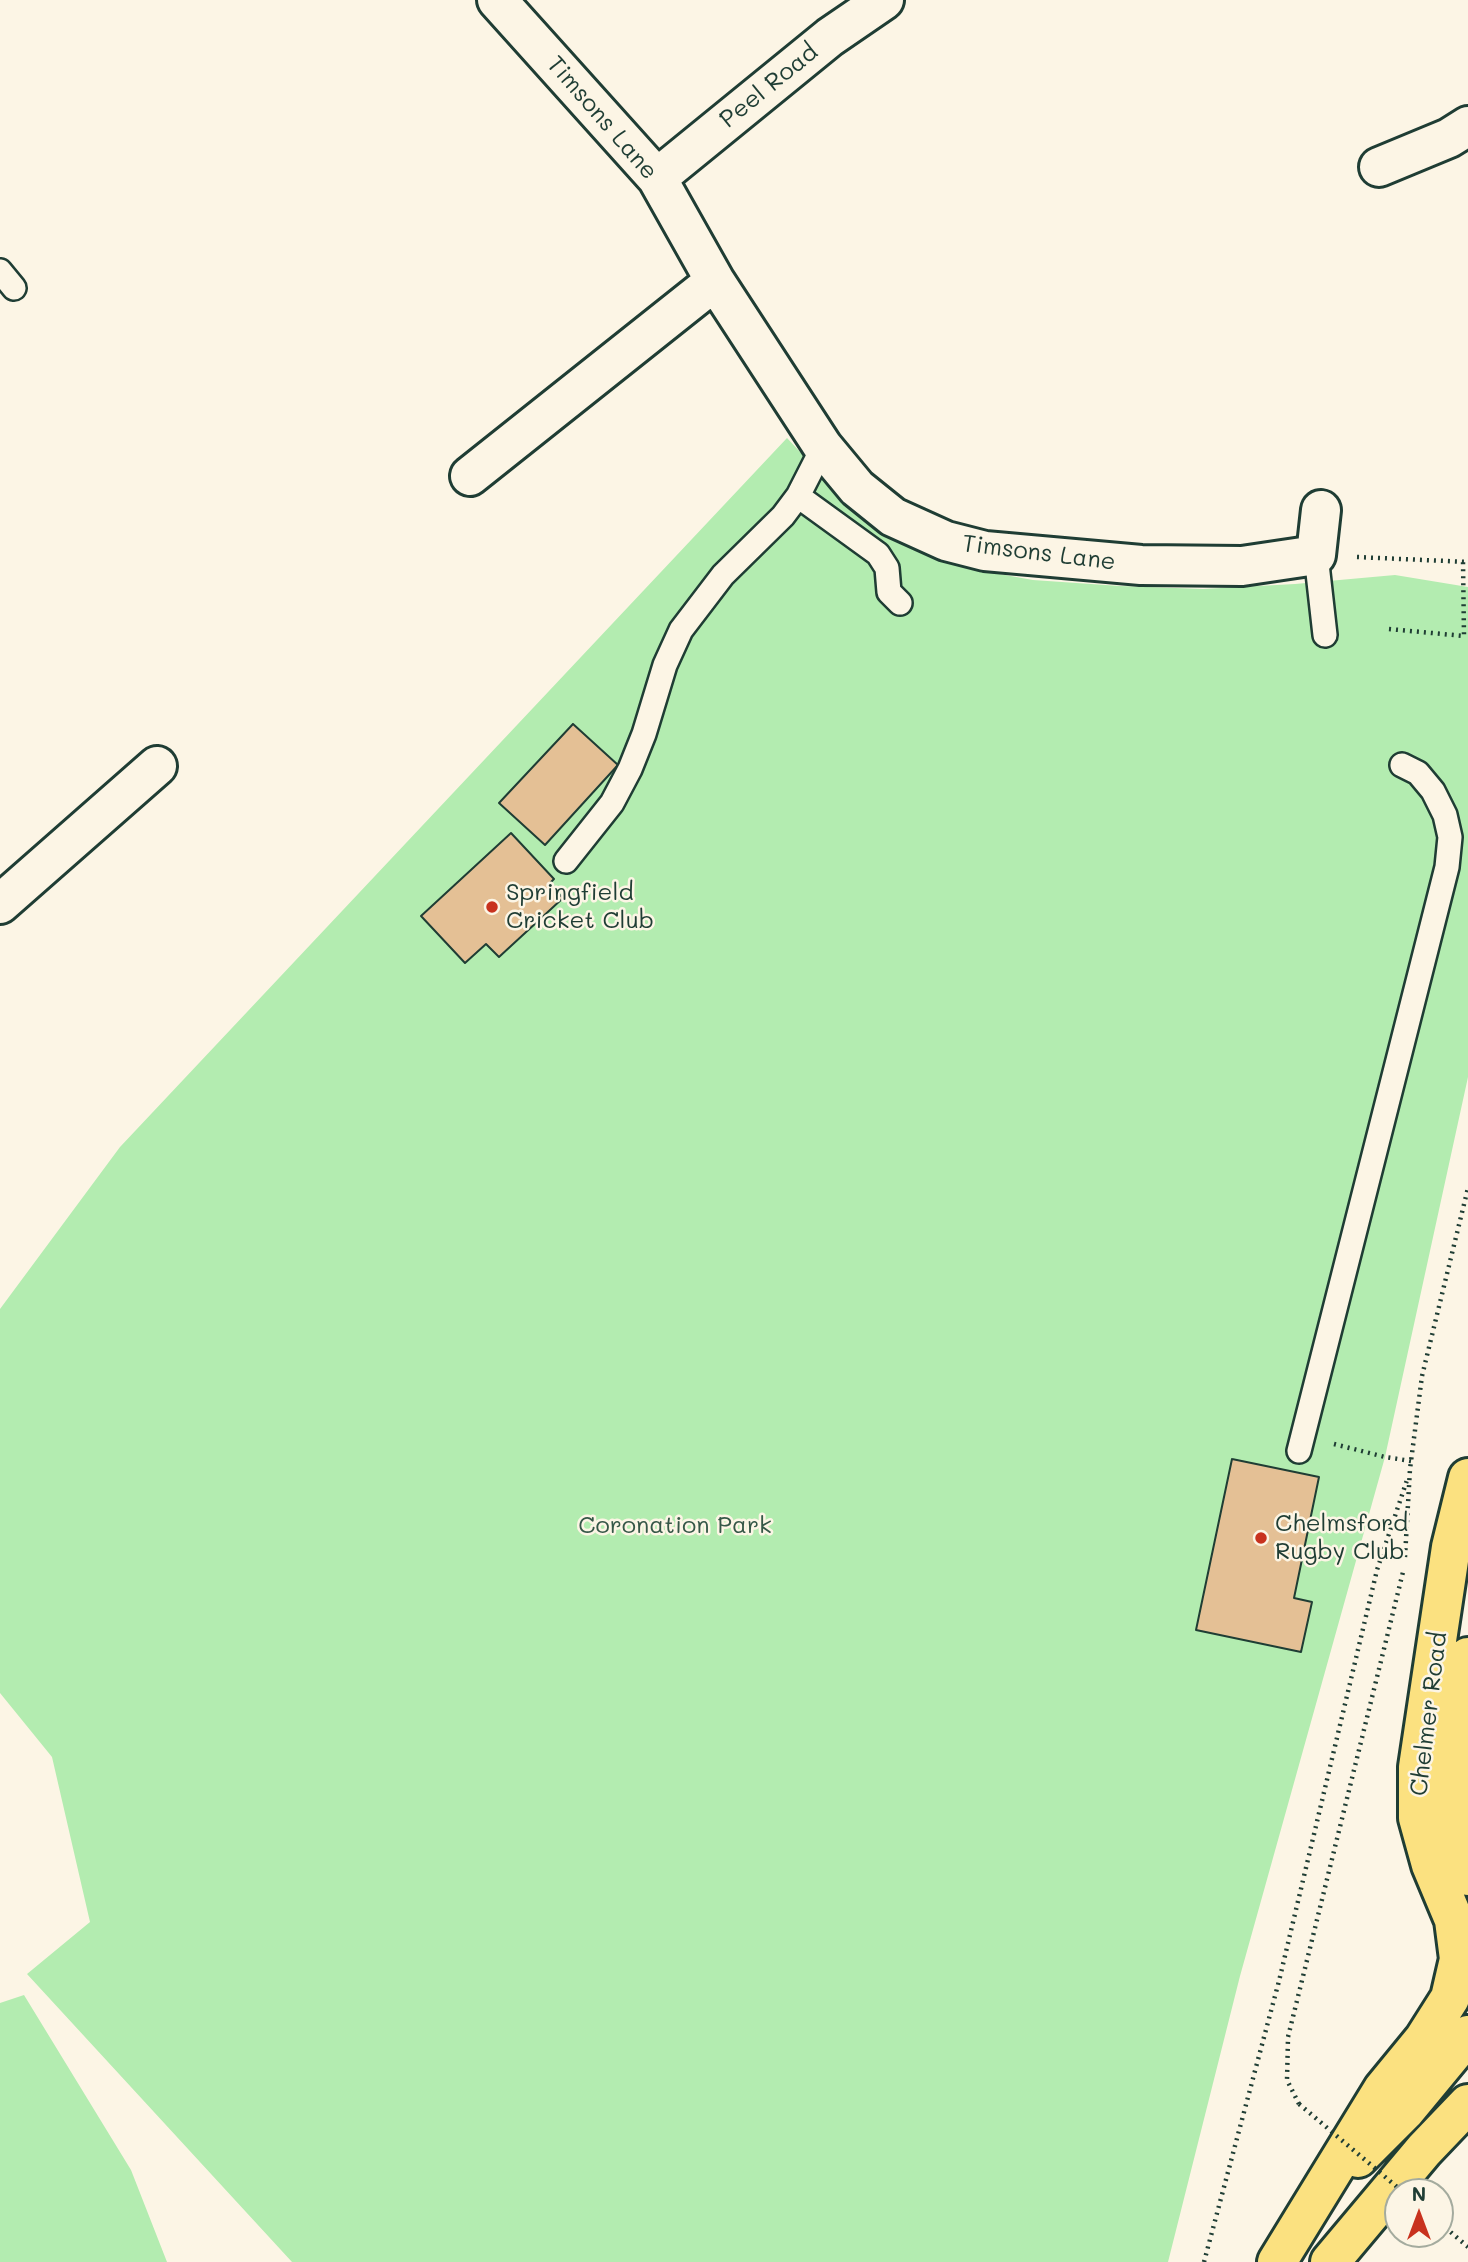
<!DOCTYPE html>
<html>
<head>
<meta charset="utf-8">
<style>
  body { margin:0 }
  #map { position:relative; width:1468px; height:2262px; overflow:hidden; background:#fcf5e5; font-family:Mali,sans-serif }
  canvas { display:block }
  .north { position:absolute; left:1384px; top:2178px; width:70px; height:70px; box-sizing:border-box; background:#fcf5e5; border:2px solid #a4ab9e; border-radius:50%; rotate:0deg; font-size:19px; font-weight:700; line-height:28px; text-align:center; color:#1f3d34 }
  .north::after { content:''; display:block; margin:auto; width:24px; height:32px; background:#c8321e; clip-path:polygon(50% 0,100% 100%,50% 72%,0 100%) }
</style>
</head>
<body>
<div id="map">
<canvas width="1468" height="2262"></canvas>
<div class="north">N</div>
</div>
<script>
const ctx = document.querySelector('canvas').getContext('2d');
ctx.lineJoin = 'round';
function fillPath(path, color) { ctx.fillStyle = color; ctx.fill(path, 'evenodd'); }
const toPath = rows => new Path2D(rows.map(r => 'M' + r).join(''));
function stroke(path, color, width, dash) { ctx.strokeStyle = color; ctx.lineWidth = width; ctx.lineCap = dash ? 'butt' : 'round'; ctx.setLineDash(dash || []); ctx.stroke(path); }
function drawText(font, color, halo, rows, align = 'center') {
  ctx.font = font + ' Mali,sans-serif'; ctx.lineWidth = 5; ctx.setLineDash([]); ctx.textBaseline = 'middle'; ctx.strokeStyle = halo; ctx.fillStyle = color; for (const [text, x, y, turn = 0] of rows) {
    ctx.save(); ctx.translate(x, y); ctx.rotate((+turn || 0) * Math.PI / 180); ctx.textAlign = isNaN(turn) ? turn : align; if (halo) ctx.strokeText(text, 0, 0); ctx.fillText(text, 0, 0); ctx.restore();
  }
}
const green = toPath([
  [787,438,863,519,919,552,977,570,1033,580,1120,586,1203,589,1295,584,1395,575,1468,587,1468,1077,1385,1457,1240,1976,1168,2262,292,2262,27,1974,90,1922,52,1757,0,1693,0,1309,120,1147],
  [24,1995,131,2170,167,2262,0,2262,0,2003]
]);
const building = toPath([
  [573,724,618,765,545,845,499,803,573,724],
  [511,833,554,879,549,884,563,898,499,957,486,944,465,963,421,916,511,833],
  [1232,1459,1319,1477,1294,1598,1312,1602,1301,1652,1196,1630,1232,1459]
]);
const path = toPath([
  [1357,557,1468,562],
  [1389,629,1464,636,1463,561],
  [1334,1444,1385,1457,1411,1461],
  [1405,1557,1410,1469,1422,1376,1468,1188],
  [1299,2104,1287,2080,1288,2037,1403,1572],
  [1440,2223,1468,2247],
  [1204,2262,1279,1981,1377,1570,1408,1477]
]);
const lane = toPath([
  [0,271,14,288],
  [798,496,878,554,887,568,889,592,900,603],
  [1316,555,1325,635],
  [566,861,612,803,630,769,644,734,665,665,681,630,723,575,783,516,798,496,823,447],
  [1299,1451,1447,867,1450,837,1445,815,1433,791,1418,773,1402,765]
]);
const street = toPath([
  [497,0,657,178,715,281,823,447,857,488,893,517,946,541,985,551,1141,565,1242,566,1316,555,1321,510],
  [1379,167,1449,138,1468,126],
  [657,178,830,37,884,0],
  [470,476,715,281],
  [0,904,157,766]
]);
const primary = toPath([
  [1468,1740,1463,1748,1451,1785,1449,1822,1458,1858,1468,1876],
  [1453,1765,1468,1657],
  [1358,2158,1405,2111,1468,2035],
  [1277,2262,1383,2089,1424,2039,1450,1998,1459,1959,1454,1920,1431,1865,1418,1818,1418,1767,1451,1547,1468,1478],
  [1330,2262,1424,2150,1468,2104]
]);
const pathBridge = toPath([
  [1299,2104,1403,2192]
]);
const markers = [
  [492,907,7,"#c8321e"],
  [1261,1538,7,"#c8321e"]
];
const streetNames = [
  ["Peel Road",769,86,-39],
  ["Timsons Lane",602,118,49],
  ["Timsons Lane",1039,553,7],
  ["Chelmer Road",1429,1714,-83]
];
const poiNames = [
  ["Springfield",506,893],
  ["Cricket Club",506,921],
  ["Chelmsford",1275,1524],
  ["Rugby Club",1275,1552]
];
const parkNames = [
  ["Coronation Park",675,1526]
];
fillPath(green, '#b3ecb0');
fillPath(building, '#e4c095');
stroke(building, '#1f3d34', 2);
stroke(lane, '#1f3d34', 28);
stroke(street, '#1f3d34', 44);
stroke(primary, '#1f3d34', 44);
stroke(path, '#1f3d34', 4.5, [2, 5]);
stroke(lane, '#fcf5e5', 23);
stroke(street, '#fcf5e5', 38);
stroke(primary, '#fbe180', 38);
stroke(pathBridge, '#1f3d34', 4.5, [2, 5]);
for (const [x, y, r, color] of markers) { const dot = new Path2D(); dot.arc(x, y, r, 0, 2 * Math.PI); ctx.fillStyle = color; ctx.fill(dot); stroke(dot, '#fcf5e5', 2.5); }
drawText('24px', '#1f3d34', '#fcf5e5', streetNames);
drawText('24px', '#1f3d34', '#fcf5e5', poiNames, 'left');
drawText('24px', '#355747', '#fcf5e5', parkNames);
</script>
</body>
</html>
